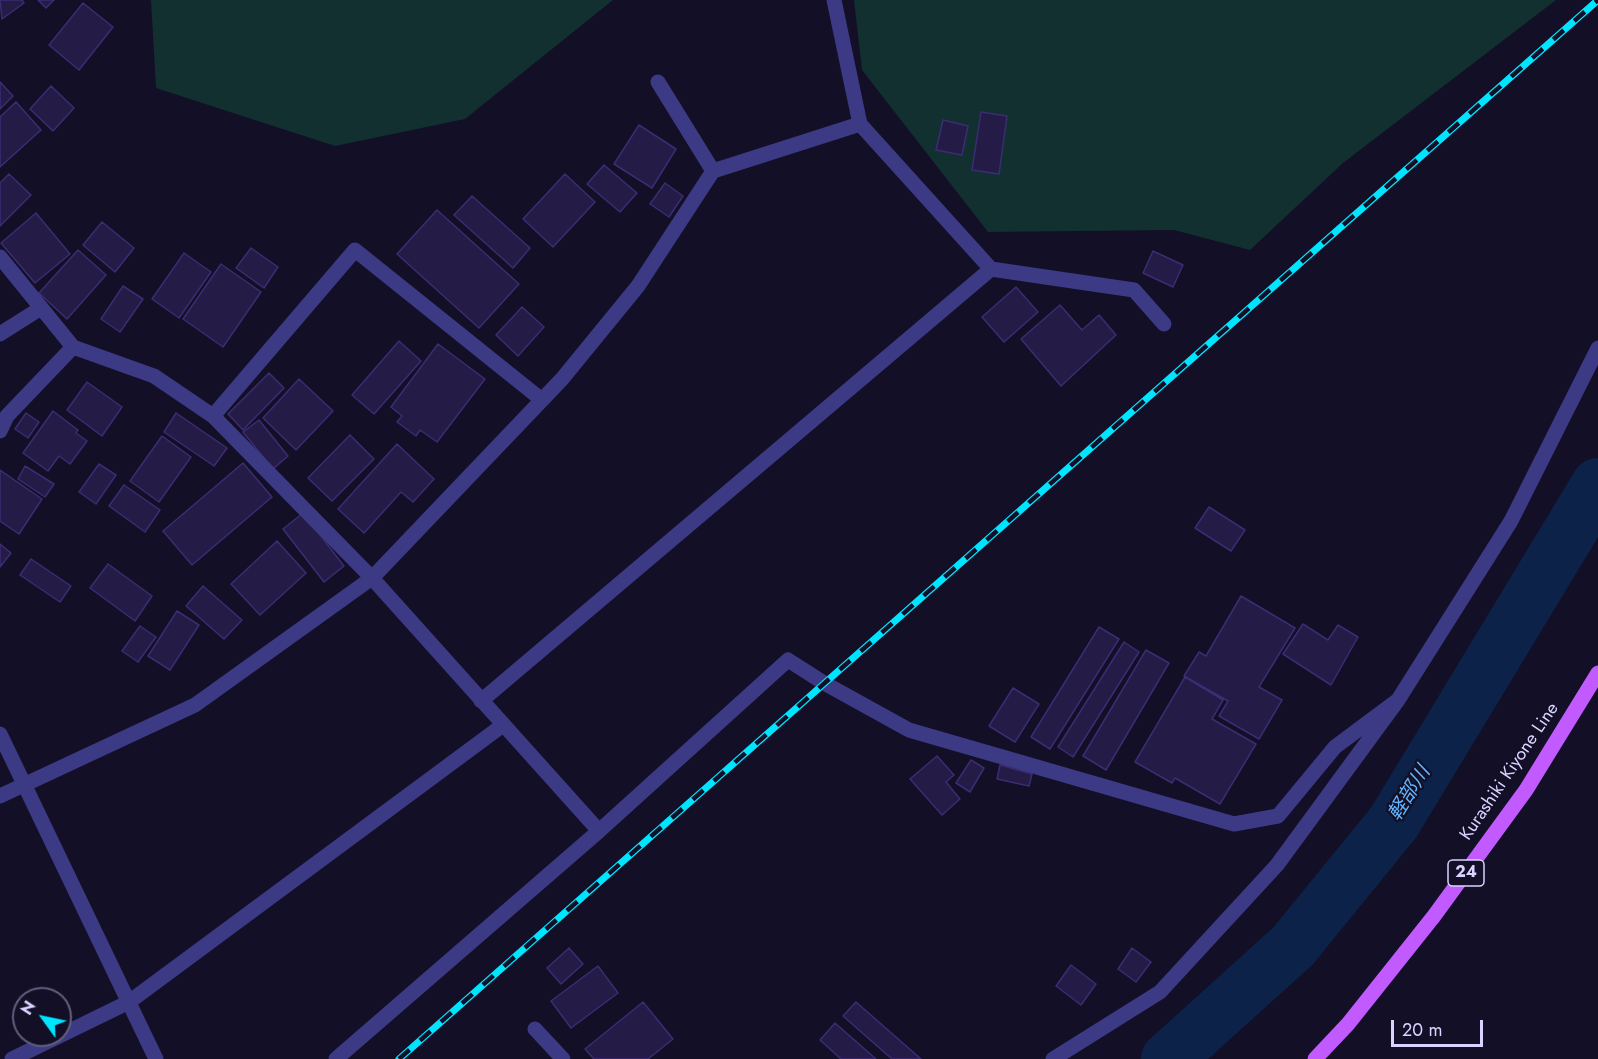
<!DOCTYPE html>
<html>
<head>
<meta charset="utf-8">
<style>
  body { margin:0 }
  #map { position:relative; width:1598px; height:1059px; overflow:hidden; background:#130f26; font-family:Jost,sans-serif }
  canvas { display:block }
  .north { position:absolute; left:12px; top:987px; width:60px; height:60px; box-sizing:border-box; background:#130f26; border:2px solid #625e7d; border-radius:50%; rotate:303deg; font-size:16px; font-weight:700; line-height:24px; text-align:center; color:#d9d4ff }
  .north::after { content:''; display:block; margin:auto; width:21px; height:27px; background:#00e5ff; clip-path:polygon(50% 0,100% 100%,50% 72%,0 100%) }
  .scale { position:absolute; left:1391px; top:1020px; width:92px; height:27px; box-sizing:border-box; border:3px solid #d9d4ff; border-top:0; padding-left:8px; font-size:18px; line-height:21px; white-space:nowrap; color:#d9d4ff; -webkit-text-stroke:4px #130f26; paint-order:stroke }
</style>
</head>
<body>
<div id="map">
<canvas width="1598" height="1059"></canvas>
<div class="north">N</div>
<div class="scale">20 m</div>
</div>
<script>
const ctx = document.querySelector('canvas').getContext('2d');
ctx.lineJoin = 'round';
function fillPath(path, color) { ctx.fillStyle = color; ctx.fill(path, 'evenodd'); }
const toPath = rows => new Path2D(rows.map(r => 'M' + r).join(''));
function stroke(path, color, width, dash) { ctx.strokeStyle = color; ctx.lineWidth = width; ctx.lineCap = dash ? 'butt' : 'round'; ctx.setLineDash(dash || []); ctx.stroke(path); }
function drawText(font, color, halo, rows, align = 'center') {
  ctx.font = font + ' Jost,"Noto Sans JP",sans-serif'; ctx.lineWidth = 4.5; ctx.setLineDash([]); ctx.textBaseline = 'middle'; ctx.strokeStyle = halo; ctx.fillStyle = color; for (const [text, x, y, turn = 0] of rows) {
    ctx.save(); ctx.translate(x, y); ctx.rotate((+turn || 0) * Math.PI / 180); ctx.textAlign = isNaN(turn) ? turn : align; if (halo) ctx.strokeText(text, 0, 0); ctx.fillText(text, 0, 0); ctx.restore();
  }
}
const green = toPath([
  [151,0,613,0,465,119,335,146,156,88],
  [854,0,1556,0,1343,163,1250,250,1174,230,988,232,862,70]
]);
const river = toPath([
  [1168,1059,1293,946,1394,822,1598,485]
]);
const building = toPath([
  [0,0,22,0,24,3,2,19,0,0],
  [38,0,54,0,46,8,38,0],
  [83,3,113,27,79,70,49,45,83,3],
  [0,82,13,96,0,109,0,82],
  [51,86,74,108,53,131,30,109,51,86],
  [16,102,41,130,0,167,0,117,16,102],
  [981,112,1007,116,999,174,972,170,981,112],
  [943,120,968,126,962,155,936,150,943,120],
  [639,125,676,149,652,188,614,164,639,125],
  [604,165,637,193,620,212,587,184,604,165],
  [9,174,31,195,0,226,0,183,9,174],
  [565,174,595,202,553,247,523,219,565,174],
  [665,183,683,196,669,217,650,204,665,183],
  [472,196,530,248,513,268,454,215,472,196],
  [437,210,519,284,479,328,397,254,437,210],
  [36,213,70,254,35,283,1,243,36,213],
  [102,222,134,248,115,272,83,245,102,222],
  [251,248,278,267,264,288,236,268,251,248],
  [78,250,106,275,67,319,39,293,78,250],
  [1153,251,1183,265,1173,287,1143,273,1153,251],
  [184,253,211,272,179,318,152,299,184,253],
  [221,264,261,292,223,347,183,319,221,264],
  [123,286,143,299,120,332,101,319,123,286],
  [1016,287,1038,312,1004,342,982,317,1016,287],
  [1060,305,1082,330,1099,315,1116,335,1061,386,1021,339,1060,305],
  [522,307,544,327,518,356,496,335,522,307],
  [399,341,421,361,374,414,352,395,399,341],
  [438,344,485,379,437,442,420,430,416,436,397,422,402,416,391,407,438,344],
  [269,373,284,388,243,430,228,414,269,373],
  [299,379,333,411,296,450,263,418,299,379],
  [87,382,122,407,102,436,67,410,87,382],
  [53,411,78,430,76,433,87,441,70,464,59,456,48,471,23,453,53,411],
  [26,413,39,422,28,438,15,429,26,413],
  [176,413,227,448,214,466,164,432,176,413],
  [259,420,288,456,273,469,243,432,259,420],
  [350,435,374,459,332,501,308,478,350,435],
  [162,436,191,457,159,502,130,481,162,436],
  [397,444,434,479,413,502,401,492,364,533,338,509,397,444],
  [243,463,272,497,192,565,163,531,243,463],
  [99,464,116,475,96,504,79,492,99,464],
  [25,466,54,484,45,497,18,479,25,466],
  [0,470,42,499,19,534,0,521,0,470],
  [124,485,160,510,145,532,109,506,124,485],
  [1209,507,1245,530,1231,551,1195,528,1209,507],
  [303,513,344,566,324,582,283,529,303,513],
  [277,541,306,573,260,615,231,584,277,541],
  [0,544,11,553,0,567,0,544],
  [31,559,71,586,60,602,20,575,31,559],
  [108,564,152,596,135,621,90,588,108,564],
  [203,586,242,620,224,639,186,606,203,586],
  [1241,596,1295,628,1259,687,1282,700,1259,739,1219,716,1228,701,1184,676,1199,652,1206,656,1241,596],
  [177,611,199,625,170,670,148,656,177,611],
  [1303,624,1328,640,1338,625,1358,637,1331,685,1283,654,1303,624],
  [140,626,156,637,138,662,122,651,140,626],
  [1099,627,1119,639,1050,749,1031,737,1099,627],
  [1124,642,1139,652,1073,757,1058,747,1124,642],
  [1146,650,1169,663,1106,770,1083,756,1146,650],
  [1185,677,1223,700,1212,719,1256,744,1220,804,1175,778,1172,783,1135,762,1185,677],
  [1013,688,1039,704,1015,742,989,726,1013,688],
  [937,756,954,775,946,782,960,799,942,815,910,779,937,756],
  [971,760,984,768,970,792,956,783,971,760],
  [1000,765,1032,774,1029,786,997,779,1000,765],
  [569,948,583,964,561,984,547,968,569,948],
  [1132,948,1151,962,1136,982,1118,969,1132,948],
  [1071,965,1096,984,1081,1005,1056,986,1071,965],
  [598,966,618,993,571,1028,551,1001,598,966],
  [643,1002,673,1039,648,1059,594,1059,585,1049,643,1002],
  [856,1002,921,1059,892,1059,843,1016,856,1002],
  [835,1023,876,1059,841,1059,820,1040,835,1023]
]);
const minor = toPath([
  [834,0,860,124],
  [658,82,713,171],
  [0,257,73,347,154,376,213,416,372,578,599,831,788,660,824,683,909,730,1234,824,1278,816,1335,747,1398,700],
  [991,269,1134,290,1164,324],
  [0,334,41,308],
  [213,416,355,250,542,400],
  [0,431,7,416,73,347],
  [0,734,156,1059],
  [0,796,195,705,372,578,562,379,638,286,713,171,860,124,991,269,481,701],
  [535,1029,563,1059],
  [12,1059,129,1002,503,725],
  [336,1059,599,831],
  [1053,1059,1160,992,1277,865,1398,700,1511,521,1598,348]
]);
const primary = toPath([
  [1315,1059,1348,1024,1434,916,1526,790,1598,673]
]);
const rail = toPath([
  [399,1059,1598,0]
]);
const shields = [
  [1466,873,36]
];
const shieldNames = [
  ["24",1466,873]
];
const streetNames = [
  ["Kurashiki Kiyone Line",1510,772,-56]
];
const waterNames = [
  ["軽部川",1410,794,-58]
];
fillPath(green, '#12302f');
stroke(river, '#0c2248', 54);
fillPath(building, '#241b47');
stroke(building, '#3b2d73', 1.5);
stroke(minor, '#3d3a85', 15);
stroke(primary, '#c25bff', 15);
stroke(rail, '#00e5ff', 7);
stroke(rail, '#130f26', 4.5, [14]);
for (const [x, y, w] of shields) { const box = new Path2D(); box.roundRect(x - w / 2, y - 13, w, 26, 4.5); ctx.fillStyle = '#130f26'; ctx.fill(box); stroke(box, '#d9d4ff', 1.5); }
drawText('bold 16px', '#d9d4ff', null, shieldNames);
drawText('18px', '#d9d4ff', '#130f26', streetNames);
drawText('italic 20px', '#62b6ff', '#130f26', waterNames);
</script>
</body>
</html>
